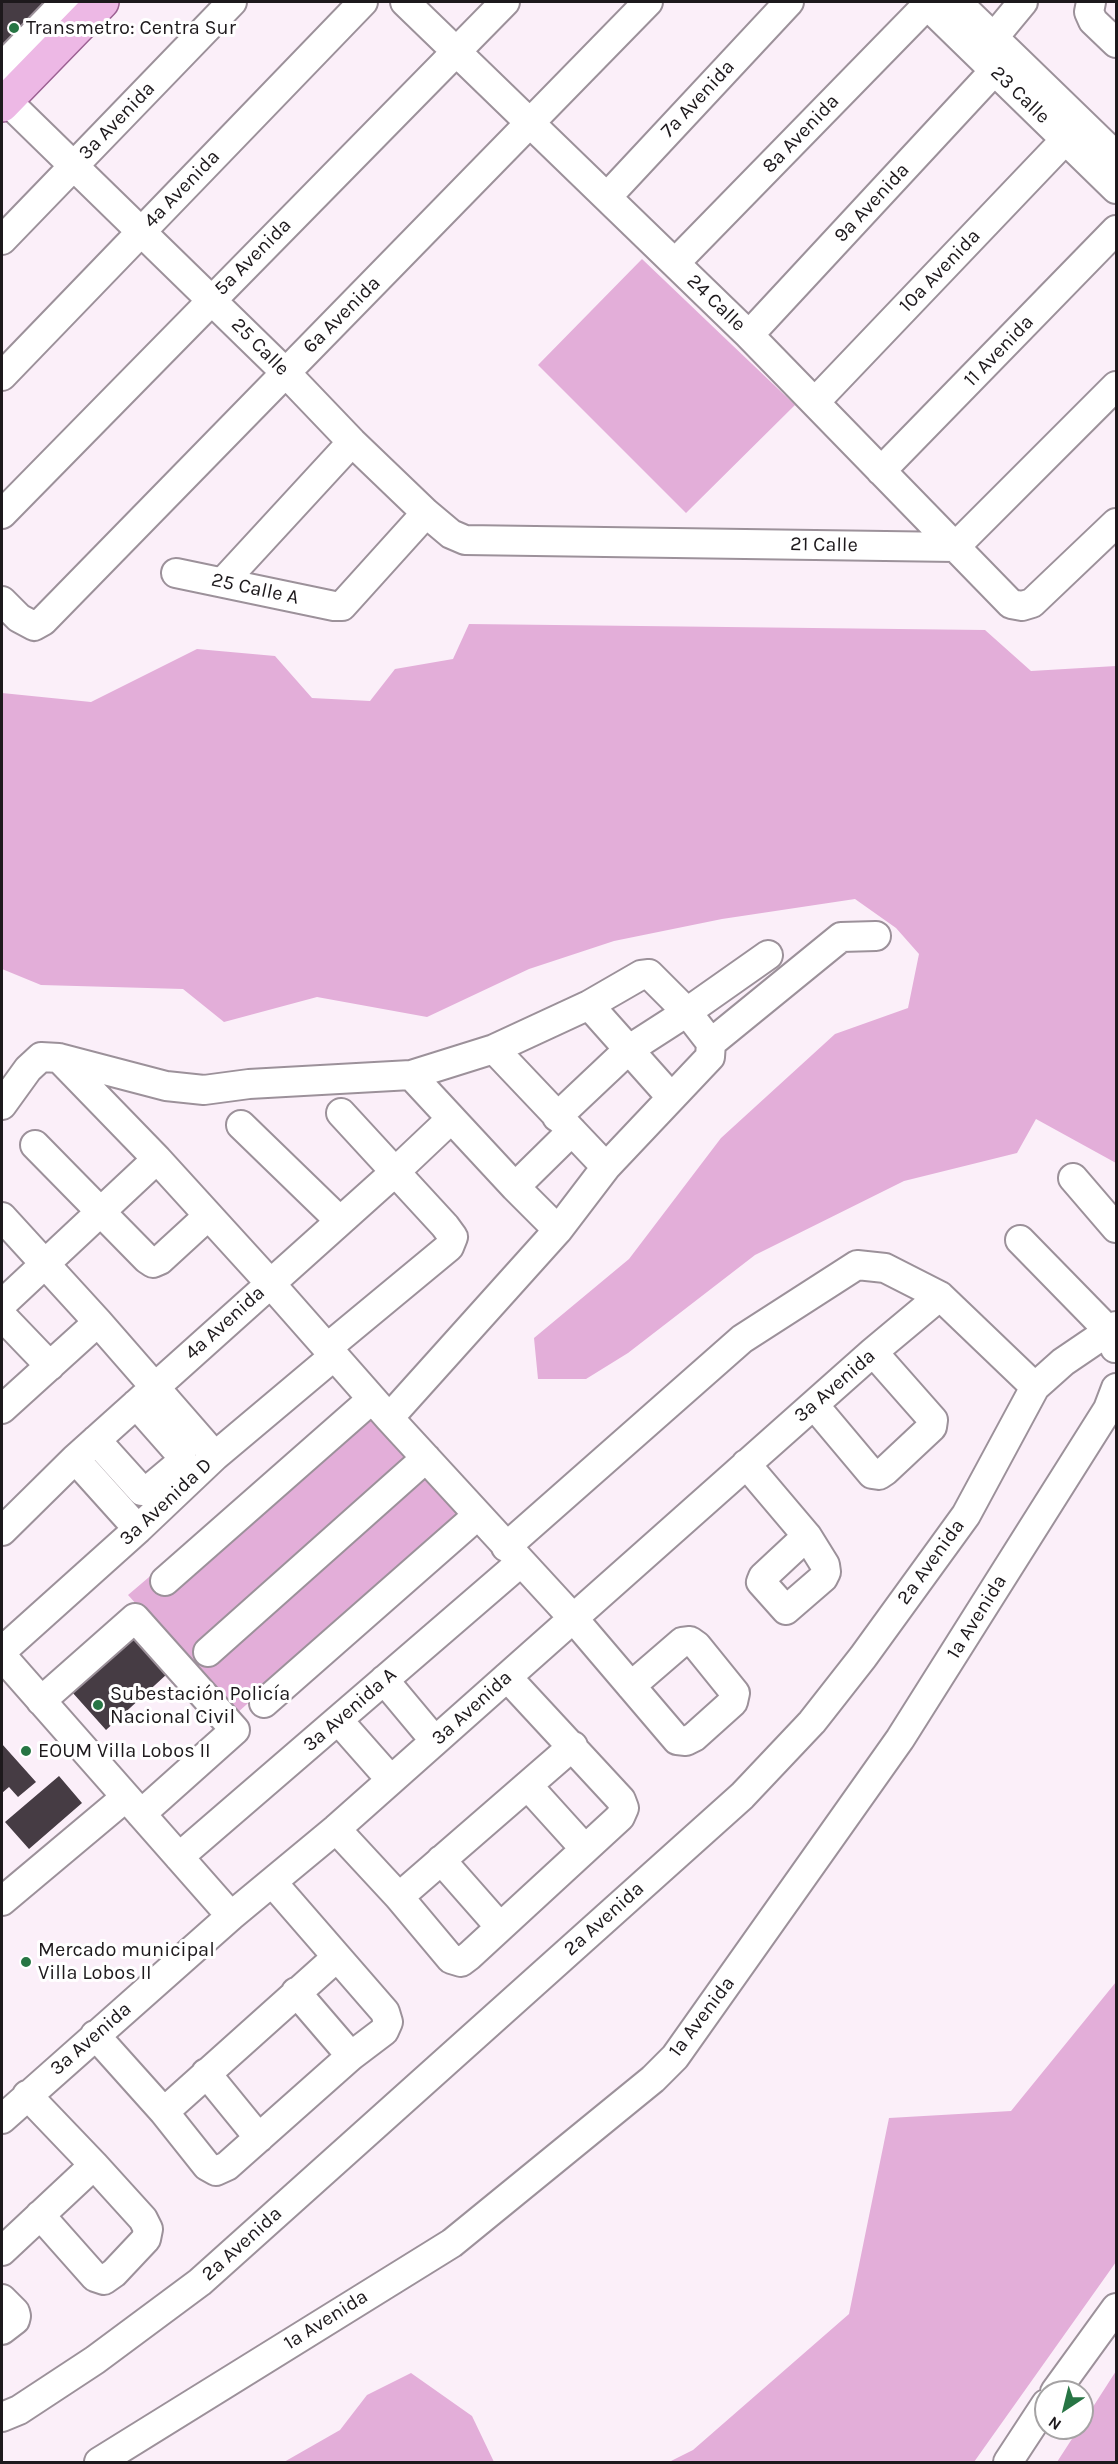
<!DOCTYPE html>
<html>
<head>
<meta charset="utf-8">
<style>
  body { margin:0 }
  #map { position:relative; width:1118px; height:2464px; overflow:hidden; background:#fbeff9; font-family:Karla,sans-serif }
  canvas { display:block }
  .frame { position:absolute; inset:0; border:3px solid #1d191c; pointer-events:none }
  .north { position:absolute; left:1034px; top:2380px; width:60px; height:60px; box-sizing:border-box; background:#fff; border:2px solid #a5a3a4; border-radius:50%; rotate:215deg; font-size:16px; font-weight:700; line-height:24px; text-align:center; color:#1d191c }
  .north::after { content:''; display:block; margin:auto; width:21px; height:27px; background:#277544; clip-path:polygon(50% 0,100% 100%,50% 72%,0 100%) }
</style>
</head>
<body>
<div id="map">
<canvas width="1118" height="2464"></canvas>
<div class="frame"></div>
<div class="north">N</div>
</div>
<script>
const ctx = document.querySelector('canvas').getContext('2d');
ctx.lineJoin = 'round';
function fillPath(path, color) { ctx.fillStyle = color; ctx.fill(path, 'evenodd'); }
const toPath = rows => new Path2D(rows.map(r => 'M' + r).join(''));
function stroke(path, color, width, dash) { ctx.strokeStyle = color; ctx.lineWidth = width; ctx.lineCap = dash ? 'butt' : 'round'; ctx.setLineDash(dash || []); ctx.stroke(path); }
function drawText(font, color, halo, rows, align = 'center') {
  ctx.font = font + ' Karla,sans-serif'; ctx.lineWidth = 6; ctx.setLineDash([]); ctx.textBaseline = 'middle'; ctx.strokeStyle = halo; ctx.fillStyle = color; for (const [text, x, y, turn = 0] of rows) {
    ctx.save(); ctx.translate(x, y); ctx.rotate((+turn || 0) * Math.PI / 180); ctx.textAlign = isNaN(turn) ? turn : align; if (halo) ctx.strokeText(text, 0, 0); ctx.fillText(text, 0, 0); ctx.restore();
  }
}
const green = toPath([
  [642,259,795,405,686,513,538,365],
  [469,624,985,630,1031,671,1116,666,1116,1163,1036,1119,1017,1153,904,1181,755,1255,628,1353,586,1379,538,1379,534,1338,629,1259,721,1138,835,1034,908,1008,919,954,896,928,855,899,722,919,614,941,529,969,427,1017,317,997,224,1022,183,989,41,985,2,969,2,693,91,702,197,649,275,656,312,698,370,701,395,669,453,659],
  [358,1399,461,1511,236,1714,128,1595],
  [1116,1982,1116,2262,974,2462,669,2462,693,2450,849,2314,889,2118,1011,2111],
  [1116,2371,1116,2462,1057,2462,1079,2428,1082,2428,1082,2424],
  [411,2373,472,2416,494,2462,284,2462,340,2430,367,2395]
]);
const building = toPath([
  [2,2,52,2,2,54],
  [133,1636,167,1674,106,1730,72,1692],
  [2,1744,36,1782,18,1797,9,1787,2,1793],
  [59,1776,82,1803,29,1849,5,1822]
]);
const minor = toPath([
  [405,2,749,335,1011,604,1022,606,1032,603,1116,523],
  [924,2,1116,189],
  [957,2,1116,156],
  [1091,2,1089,12,1093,21,1116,43],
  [994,37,1023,2],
  [2,67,65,2],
  [6,100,285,372,352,442,426,513,451,534,465,540,955,547,1116,386],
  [607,197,789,2],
  [2,240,232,2],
  [675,263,927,5],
  [749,335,995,70],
  [2,376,363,2],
  [815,402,1066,139],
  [881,471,1116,230],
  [2,514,505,2],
  [176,573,334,606,342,606,426,513],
  [223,582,352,442],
  [2,601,19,618,34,626,43,621,648,2],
  [589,1005,671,1097],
  [494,1049,606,1167],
  [59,1058,157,1159,270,1283,389,1418,573,1618,677,1740,686,1741,694,1737,733,1702,735,1693,697,1646,690,1641,682,1642,631,1686],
  [411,1075,515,1187,558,1230],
  [2,1105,28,1069,41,1057,59,1058,166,1086,204,1090,249,1084,411,1075,494,1049,589,1005,641,975,649,974,687,1012,711,1043],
  [557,1117,628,1050,687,1012,768,955],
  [241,1125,340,1221],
  [35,1145,147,1259,153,1263,160,1260,208,1216],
  [1073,1178,1116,1228],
  [515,1187,572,1131],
  [2,1217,98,1322,215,1456],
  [1020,1240,1110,1332,1115,1348],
  [2,1304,157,1159],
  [2,1316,50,1366],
  [327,1348,449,1247,453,1237,445,1226,341,1113],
  [814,1405,872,1474,879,1475,885,1471,932,1427,933,1420,873,1352],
  [2,1409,98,1322],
  [389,1418,558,1230,606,1167,710,1057,711,1043,841,937,876,936],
  [96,1440,142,1491,147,1491,178,1465,181,1455,136,1404],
  [75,1459,138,1529],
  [746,1464,807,1536,825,1565,826,1572,823,1578,786,1610,761,1582,763,1577,807,1536],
  [2,1531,75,1459,395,1172,451,1119],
  [506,1547,742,1339,857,1265,885,1268,940,1296,1035,1387],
  [165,1581,372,1399],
  [2,1651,138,1529,215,1456,334,1356],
  [208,1652,426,1458],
  [2,1656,231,1916],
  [384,1680,435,1741],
  [41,1701,135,1618,235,1730,141,1814],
  [264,1703,478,1515],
  [338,1720,391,1780],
  [528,1786,585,1849],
  [336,1829,399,1897,451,1959,461,1962,469,1956,620,1817,624,1808,621,1800,507,1677],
  [179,1857,520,1563],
  [441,1860,500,1927],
  [399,1897,573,1746],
  [2,1901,126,1797],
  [296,1992,351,2056],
  [95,2035,164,2112,207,2166,216,2171,227,2166,351,2056,384,2031,388,2022,385,2012,272,1882],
  [206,2073,259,2138],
  [27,2095,94,2165,143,2219,148,2229,146,2239,114,2273,104,2280,95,2277,40,2215],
  [164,2112,337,1957],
  [2,2119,231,1916,336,1829,873,1352,940,1296],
  [2,2251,94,2165],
  [2,2299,15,2312,16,2316,15,2320,2,2330],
  [1055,2392,1116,2308],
  [2,2417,19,2410,95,2360,200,2282,742,1796,812,1722,863,1657,966,1515,1035,1387,1063,1362,1116,1326],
  [99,2462,452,2243,653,2079,675,2057,900,1739,1108,1409,1116,1388],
  [1008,2462,1046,2404]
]);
const major = toPath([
  [2,105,102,2]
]);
const markers = [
  [14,28,6,"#277544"],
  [98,1705,6,"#277544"],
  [26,1751,6,"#277544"],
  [26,1962,6,"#277544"]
];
const poiNames = [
  ["Transmetro: Centra Sur",26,28],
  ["Subestación Policía",110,1694],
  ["Nacional Civil",110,1717],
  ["EOUM Villa Lobos II",38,1751],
  ["Mercado municipal",38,1950],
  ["Villa Lobos II",38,1973]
];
const streetNames = [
  ["23 Calle",1020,95,44],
  ["7a Avenida",698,99,-47],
  ["3a Avenida",117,121,-46],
  ["8a Avenida",801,134,-46],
  ["4a Avenida",182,189,-46],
  ["9a Avenida",872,203,-47],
  ["5a Avenida",253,257,-45],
  ["10a Avenida",940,271,-46],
  ["24 Calle",716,303,44],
  ["6a Avenida",342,315,-45],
  ["25 Calle",260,347,45],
  ["11 Avenida",999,351,-46],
  ["21 Calle",824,545,1],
  ["25 Calle A",255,589,12],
  ["4a Avenida",225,1323,-42],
  ["3a Avenida",835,1386,-41],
  ["3a Avenida D",166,1502,-43],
  ["2a Avenida",931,1562,-54],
  ["1a Avenida",977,1617,-58],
  ["3a Avenida",472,1708,-42],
  ["3a Avenida A",350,1710,-41],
  ["2a Avenida",604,1919,-42],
  ["1a Avenida",702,2017,-53],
  ["3a Avenida",91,2039,-41],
  ["2a Avenida",242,2244,-42],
  ["1a Avenida",326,2320,-32]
];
fillPath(green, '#e3aed9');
fillPath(building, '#463c44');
stroke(minor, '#9c919a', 32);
stroke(major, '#9c6193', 36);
stroke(minor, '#fff', 28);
stroke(major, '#edb8e5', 33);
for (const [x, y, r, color] of markers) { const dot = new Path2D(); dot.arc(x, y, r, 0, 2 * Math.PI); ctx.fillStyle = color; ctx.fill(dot); stroke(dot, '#fff', 2); }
drawText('20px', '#1d191c', '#fff', poiNames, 'left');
drawText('20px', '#1d191c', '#fff', streetNames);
</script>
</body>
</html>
